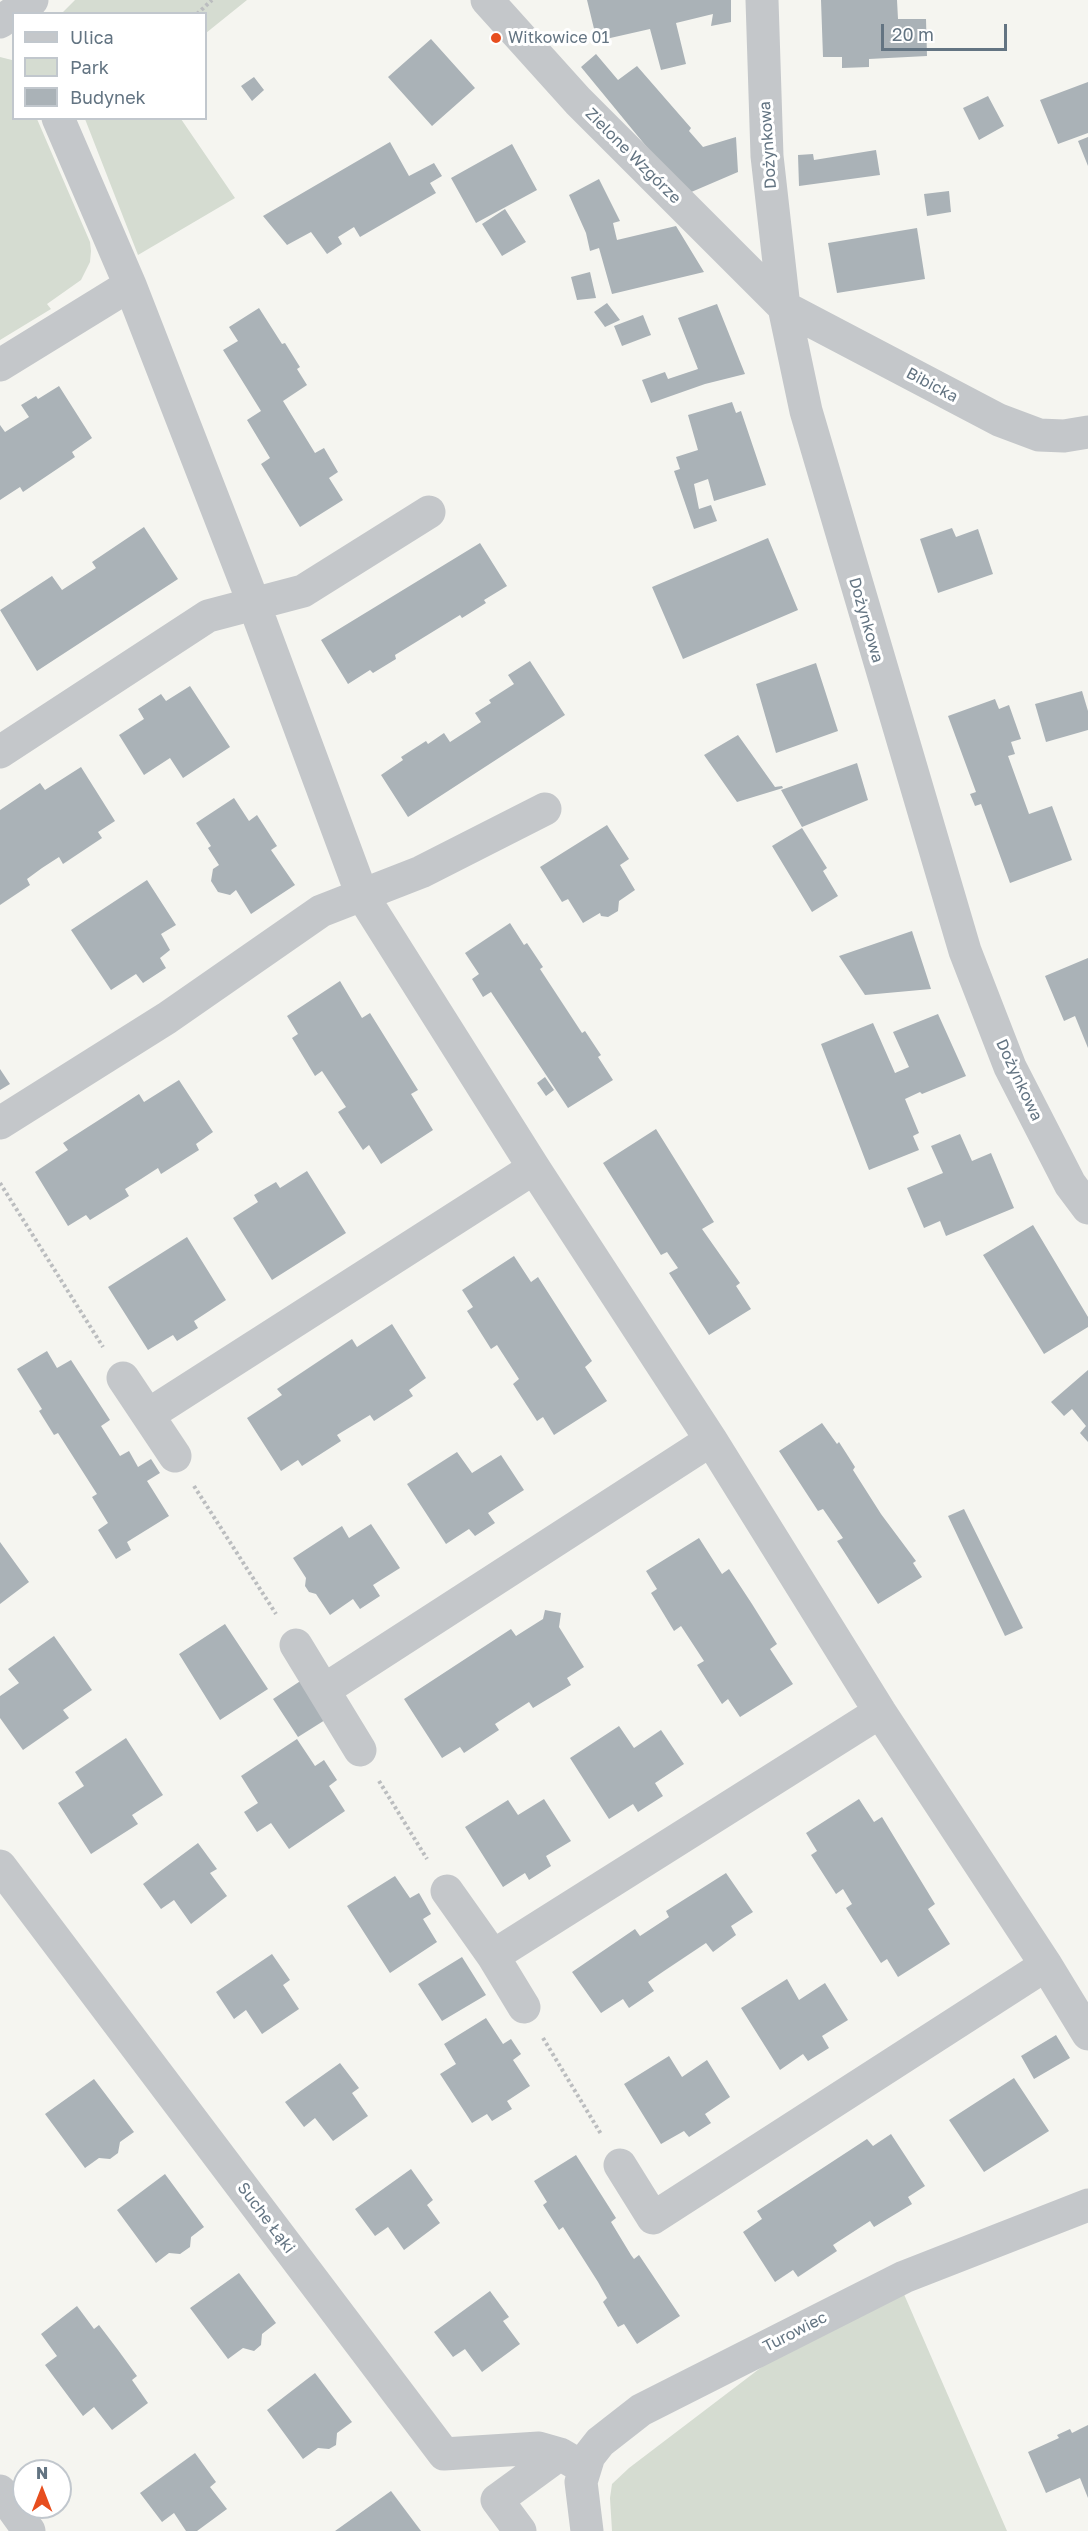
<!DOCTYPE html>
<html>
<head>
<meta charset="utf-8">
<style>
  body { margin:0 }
  #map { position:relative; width:1088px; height:2531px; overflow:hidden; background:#f5f5f0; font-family:"Golos Text",sans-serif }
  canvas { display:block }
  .legend { position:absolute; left:12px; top:12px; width:195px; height:108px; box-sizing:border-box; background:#fff; border:2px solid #c1c7cd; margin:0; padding:8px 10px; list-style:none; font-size:18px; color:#637482 }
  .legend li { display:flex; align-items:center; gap:12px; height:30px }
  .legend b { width:30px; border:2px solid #c1c7cd }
  .north { position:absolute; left:12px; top:2459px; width:60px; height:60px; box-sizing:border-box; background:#fff; border:2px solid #c1c7cd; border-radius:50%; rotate:0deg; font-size:16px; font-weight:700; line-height:24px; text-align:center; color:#637482 }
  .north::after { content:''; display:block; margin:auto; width:21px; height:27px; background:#e74e1e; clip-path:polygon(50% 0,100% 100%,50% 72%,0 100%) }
  .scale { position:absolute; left:881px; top:24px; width:126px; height:27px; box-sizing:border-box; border:3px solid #637482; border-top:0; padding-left:8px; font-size:18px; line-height:21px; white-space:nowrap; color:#637482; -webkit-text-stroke:4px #fff; paint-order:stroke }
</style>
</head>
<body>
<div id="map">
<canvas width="1088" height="2531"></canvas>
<ul class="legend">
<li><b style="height:8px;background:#c4c7ca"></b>Ulica</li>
<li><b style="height:16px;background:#d5dcd1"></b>Park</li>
<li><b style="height:16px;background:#aab2b7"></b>Budynek</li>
</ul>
<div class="north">N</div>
<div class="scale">20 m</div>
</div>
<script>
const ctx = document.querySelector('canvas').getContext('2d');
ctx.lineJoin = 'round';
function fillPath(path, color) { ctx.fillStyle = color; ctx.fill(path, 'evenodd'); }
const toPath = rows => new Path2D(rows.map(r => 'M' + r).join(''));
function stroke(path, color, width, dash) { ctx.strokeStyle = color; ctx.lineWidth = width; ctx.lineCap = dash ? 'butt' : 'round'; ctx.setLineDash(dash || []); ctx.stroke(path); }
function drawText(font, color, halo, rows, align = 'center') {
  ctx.font = font + ' "Golos Text",sans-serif'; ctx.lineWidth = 6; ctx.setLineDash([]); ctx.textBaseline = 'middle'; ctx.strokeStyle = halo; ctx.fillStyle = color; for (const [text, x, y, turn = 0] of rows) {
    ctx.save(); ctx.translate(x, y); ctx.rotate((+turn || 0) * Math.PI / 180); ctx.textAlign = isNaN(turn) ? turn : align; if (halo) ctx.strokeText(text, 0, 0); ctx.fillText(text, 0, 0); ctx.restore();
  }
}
const green = toPath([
  [75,0,247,0,206,33,206,14,62,13],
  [0,57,12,60,13,64,14,118,37,119,90,242,91,251,90,262,81,280,47,304,51,309,0,340],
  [85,119,181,119,235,198,138,255],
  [903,2292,1007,2531,612,2531,610,2498,612,2484,629,2468,767,2363]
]);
const building = toPath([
  [587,0,731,0,731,22,711,26,713,14,676,23,686,64,661,70,650,29,597,41],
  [821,0,897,0,898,19,926,19,927,56,869,59,869,67,842,68,842,57,823,57],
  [431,39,475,88,432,126,388,77],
  [596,54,618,80,637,66,691,128,689,131,703,147,736,137,738,172,689,193,655,157,581,67],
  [254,77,264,90,252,101,241,86],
  [1088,82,1088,133,1058,144,1040,100],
  [988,96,1004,126,979,140,963,108],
  [1088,137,1088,166,1078,141],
  [390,142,409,176,434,163,442,176,430,183,436,193,360,237,354,227,338,237,342,244,327,254,311,232,287,245,263,216],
  [512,144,537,190,476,223,451,178],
  [876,150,880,175,799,186,798,155,813,154,814,160],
  [599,179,620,221,613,223,617,240,676,226,704,272,612,294,599,248,590,251,586,233,569,195],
  [949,191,951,212,927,216,924,194],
  [505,209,526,242,502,256,482,224],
  [917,228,925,279,837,293,828,243],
  [590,272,596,298,577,300,571,277],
  [607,303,620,320,605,327,594,312],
  [717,304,745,374,705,384,651,403,642,380,665,372,668,379,698,369,678,318],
  [259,308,282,344,285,343,300,367,297,369,307,385,283,401,315,453,324,448,338,472,329,478,343,500,300,527,261,464,270,458,247,420,261,411,223,350,238,341,229,327],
  [643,315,651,335,622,346,614,326],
  [59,386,92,438,72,452,75,457,23,492,20,487,0,500,0,425,5,432,29,417,21,405,36,396,38,399],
  [732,402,736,413,741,411,766,485,714,501,708,479,694,484,699,509,711,505,717,521,694,529,674,471,680,469,676,457,698,450,688,415],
  [144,527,178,579,37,671,0,610,52,576,62,590,96,568,92,562],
  [952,528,956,537,978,529,993,574,938,593,920,539],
  [768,538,798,610,683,659,652,587],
  [480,543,507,586,484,600,486,603,462,618,460,615,395,655,396,659,373,673,370,670,348,684,321,640],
  [530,661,565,715,408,817,381,775,403,760,401,757,426,741,428,744,444,733,450,742,481,722,475,713,491,703,489,700,514,684,508,675],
  [816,663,838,731,776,753,756,684],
  [190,686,230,747,183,778,170,758,144,775,119,735,144,719,138,709,161,694,166,701],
  [1082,691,1088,711,1088,730,1046,742,1035,704],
  [995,699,999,709,1009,705,1021,739,1011,742,1015,754,1008,756,1029,814,1052,806,1072,860,1010,883,981,804,975,806,970,794,976,792,948,716],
  [738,735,775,787,782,786,783,788,737,802,704,755],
  [857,763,868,800,802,827,781,790],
  [81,767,115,821,98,832,102,838,63,864,59,857,42,868,27,879,30,885,0,905,0,810,40,783,45,790],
  [234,798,249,821,257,815,277,846,271,850,295,885,251,914,236,890,230,895,218,892,211,881,213,869,219,865,208,848,211,846,196,823],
  [607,825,629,859,620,865,635,890,619,901,618,911,608,917,601,916,600,913,583,923,568,899,562,902,540,867],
  [802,828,827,868,823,871,838,896,812,912,772,846],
  [147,880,176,925,161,934,170,950,160,958,166,968,143,983,136,974,111,990,71,930],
  [510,923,524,945,527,943,543,967,540,969,582,1033,585,1031,601,1055,598,1057,613,1080,568,1108,491,992,483,997,472,979,479,974,465,953],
  [912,931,931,989,865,995,839,956],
  [1088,958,1088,1048,1075,1016,1064,1021,1045,976],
  [340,981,362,1018,370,1013,418,1090,411,1094,433,1130,381,1164,369,1145,363,1150,338,1112,346,1107,322,1071,315,1076,292,1038,298,1034,287,1016],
  [938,1014,966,1076,922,1094,920,1092,905,1099,919,1133,913,1136,919,1150,869,1170,821,1044,873,1023,895,1073,909,1067,893,1032],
  [0,1069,10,1084,0,1090],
  [545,1077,554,1090,546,1096,537,1083],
  [179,1080,213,1132,196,1144,199,1150,161,1174,158,1168,141,1179,125,1189,129,1196,90,1220,86,1215,68,1226,35,1172,68,1150,63,1143,102,1118,139,1094,144,1102],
  [656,1129,714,1222,702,1229,740,1283,736,1286,751,1309,709,1335,669,1273,678,1268,667,1252,661,1255,603,1163],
  [960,1134,972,1161,991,1153,1014,1208,946,1236,940,1221,924,1228,907,1188,943,1173,931,1146],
  [307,1171,346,1233,272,1280,233,1218,258,1202,254,1195,276,1182,280,1188],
  [1033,1225,1088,1317,1088,1327,1044,1354,983,1255],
  [187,1237,226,1300,194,1321,198,1328,177,1341,173,1335,148,1350,108,1287],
  [514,1256,531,1282,538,1277,592,1361,585,1367,607,1401,554,1435,543,1417,537,1421,513,1384,519,1379,497,1345,491,1349,467,1311,473,1307,462,1290],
  [392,1324,426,1378,409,1390,413,1396,374,1421,370,1415,337,1435,341,1441,302,1466,298,1460,281,1471,247,1418,282,1395,277,1389,352,1339,357,1347],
  [47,1351,57,1368,71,1360,110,1420,101,1426,120,1456,129,1451,138,1467,151,1459,160,1473,147,1481,169,1516,127,1542,131,1550,116,1559,98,1530,108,1523,92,1497,97,1494,58,1433,54,1435,39,1411,42,1409,17,1369],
  [1088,1370,1088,1442,1080,1433,1086,1426,1072,1409,1064,1416,1051,1402],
  [822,1423,837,1444,839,1442,855,1467,853,1470,881,1514,916,1561,913,1563,922,1577,878,1604,837,1541,843,1538,823,1509,818,1511,779,1451],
  [457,1452,472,1473,501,1455,524,1490,488,1513,495,1523,475,1536,469,1529,446,1544,407,1484],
  [964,1509,1023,1628,1005,1636,948,1516],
  [371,1524,400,1568,373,1585,380,1596,360,1609,353,1599,330,1615,316,1594,309,1592,305,1586,306,1578,293,1558,342,1526,349,1538],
  [699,1538,722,1574,729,1569,752,1604,777,1644,770,1649,793,1684,740,1717,728,1699,722,1704,697,1665,704,1661,681,1626,674,1631,651,1593,657,1589,646,1571],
  [0,1542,29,1582,0,1604],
  [545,1610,561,1613,559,1627,584,1667,567,1678,571,1685,533,1708,529,1702,495,1724,499,1730,464,1753,460,1747,442,1758,404,1699,511,1629,516,1636,543,1619],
  [225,1624,268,1689,220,1720,179,1654],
  [54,1636,92,1690,63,1710,69,1718,23,1750,0,1718,0,1696,19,1683,8,1669],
  [308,1676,333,1715,298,1737,273,1699],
  [619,1726,634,1748,661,1730,684,1764,655,1783,663,1796,638,1812,633,1804,609,1819,570,1758],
  [126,1738,163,1795,132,1815,138,1824,91,1854,58,1803,84,1786,75,1772],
  [297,1739,315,1766,324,1760,337,1780,329,1786,345,1811,289,1849,271,1823,257,1832,244,1812,258,1803,241,1776],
  [544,1799,571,1841,546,1856,551,1866,529,1880,525,1873,503,1887,465,1827,508,1800,518,1815],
  [859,1799,874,1822,882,1817,935,1904,928,1909,950,1944,898,1977,887,1959,881,1963,846,1908,852,1904,843,1889,836,1894,811,1855,817,1851,806,1833],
  [198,1843,217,1869,210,1873,227,1896,191,1924,174,1900,161,1909,143,1884],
  [726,1873,753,1912,731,1926,736,1935,713,1952,706,1943,664,1971,648,1982,654,1991,629,2008,623,1999,601,2013,572,1972,635,1929,640,1936,669,1917,666,1911],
  [395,1876,410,1898,419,1893,431,1914,423,1919,437,1942,390,1973,347,1906],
  [272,1954,290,1980,283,1985,299,2009,262,2034,246,2010,234,2019,216,1992],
  [462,1957,486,1995,442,2021,418,1984],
  [787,1979,799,2000,825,1983,848,2020,822,2036,829,2048,808,2061,803,2054,780,2070,741,2008],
  [486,2018,503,2044,511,2039,521,2054,513,2060,530,2086,507,2101,512,2109,492,2121,487,2114,472,2123,440,2074,456,2064,444,2044],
  [1056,2035,1070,2058,1034,2079,1021,2056],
  [669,2056,682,2077,707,2060,730,2097,705,2114,711,2123,689,2137,684,2131,661,2144,624,2084],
  [340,2063,359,2088,352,2093,368,2116,333,2141,315,2118,304,2127,285,2102],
  [1014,2078,1049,2131,984,2172,949,2120],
  [94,2079,134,2132,120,2142,118,2153,110,2159,99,2158,85,2168,45,2114],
  [891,2134,925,2186,908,2197,912,2204,874,2227,870,2221,833,2245,837,2251,798,2277,793,2270,775,2282,743,2232,762,2219,757,2211,867,2139,873,2146],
  [576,2155,616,2218,611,2222,631,2255,634,2259,639,2255,680,2316,637,2344,624,2324,618,2327,603,2302,607,2298,598,2282,563,2227,559,2230,543,2205,547,2202,534,2181],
  [411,2169,433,2200,427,2205,440,2223,404,2250,388,2227,375,2236,355,2209],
  [165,2174,204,2227,191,2237,190,2247,180,2254,169,2253,156,2263,117,2210],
  [239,2273,276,2323,262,2334,261,2345,254,2351,243,2348,228,2359,190,2308],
  [490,2291,509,2317,503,2321,520,2344,482,2372,465,2349,453,2357,434,2332],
  [77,2306,94,2329,99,2325,118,2350,137,2376,132,2380,148,2403,112,2430,94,2407,83,2416,45,2365,57,2356,41,2334],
  [315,2373,352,2422,337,2433,336,2445,329,2449,318,2448,303,2459,267,2410],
  [1088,2425,1088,2498,1080,2478,1046,2493,1028,2452,1059,2438,1057,2435,1070,2429,1072,2433],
  [195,2453,216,2482,210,2487,227,2509,197,2531,186,2531,174,2513,162,2522,140,2493],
  [391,2491,421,2531,335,2531]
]);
const path = toPath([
  [197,14,212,0],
  [0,1183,103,1347],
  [194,1486,276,1614],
  [379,1781,427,1859],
  [543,2038,601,2134]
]);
const minor = toPath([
  [487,0,578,101,784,307,999,420,1039,435,1064,436,1088,432],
  [762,0,767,156,784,307,806,411,965,951,1010,1067,1070,1184,1088,1208],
  [0,22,32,0],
  [58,118,130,285,254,604,362,895,534,1168,711,1440,880,1712,1046,1965,1088,2034],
  [0,365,130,285],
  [0,752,208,616,303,591,429,512],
  [0,1123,167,1018,321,911,421,872,545,809],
  [123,1378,175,1456],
  [148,1415,534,1168],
  [296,1645,360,1750],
  [324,1690,711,1440],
  [0,1866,444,2454,539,2448,560,2454,584,2468],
  [447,1891,493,1956,524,2007],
  [493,1956,880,1712],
  [620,2165,653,2218,1046,1965],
  [0,2491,29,2531],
  [520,2531,497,2500,560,2454],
  [587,2531,581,2482,589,2456,600,2442,641,2410,904,2277,1088,2205]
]);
const markers = [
  [496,38,6,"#e74e1e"]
];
const poiNames = [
  ["Witkowice 01",508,38]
];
const streetNames = [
  ["Dożynkowa",768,145,-94],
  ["Zielone Wzgórze",633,156,45],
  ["Bibicka",932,385,28],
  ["Dożynkowa",866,620,74],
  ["Dożynkowa",1019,1080,65],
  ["Suche Łąki",266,2218,53],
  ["Turowiec",795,2332,-27]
];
fillPath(green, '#d5dcd1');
fillPath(building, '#aab2b7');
stroke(path, '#bbbdbf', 4, [3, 3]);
stroke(minor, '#c4c7ca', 33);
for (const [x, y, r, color] of markers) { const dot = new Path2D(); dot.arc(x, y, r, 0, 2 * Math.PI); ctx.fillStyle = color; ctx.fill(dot); stroke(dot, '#fff', 2); }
drawText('16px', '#637482', '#fff', poiNames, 'left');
drawText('16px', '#637482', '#fff', streetNames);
</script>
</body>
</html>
